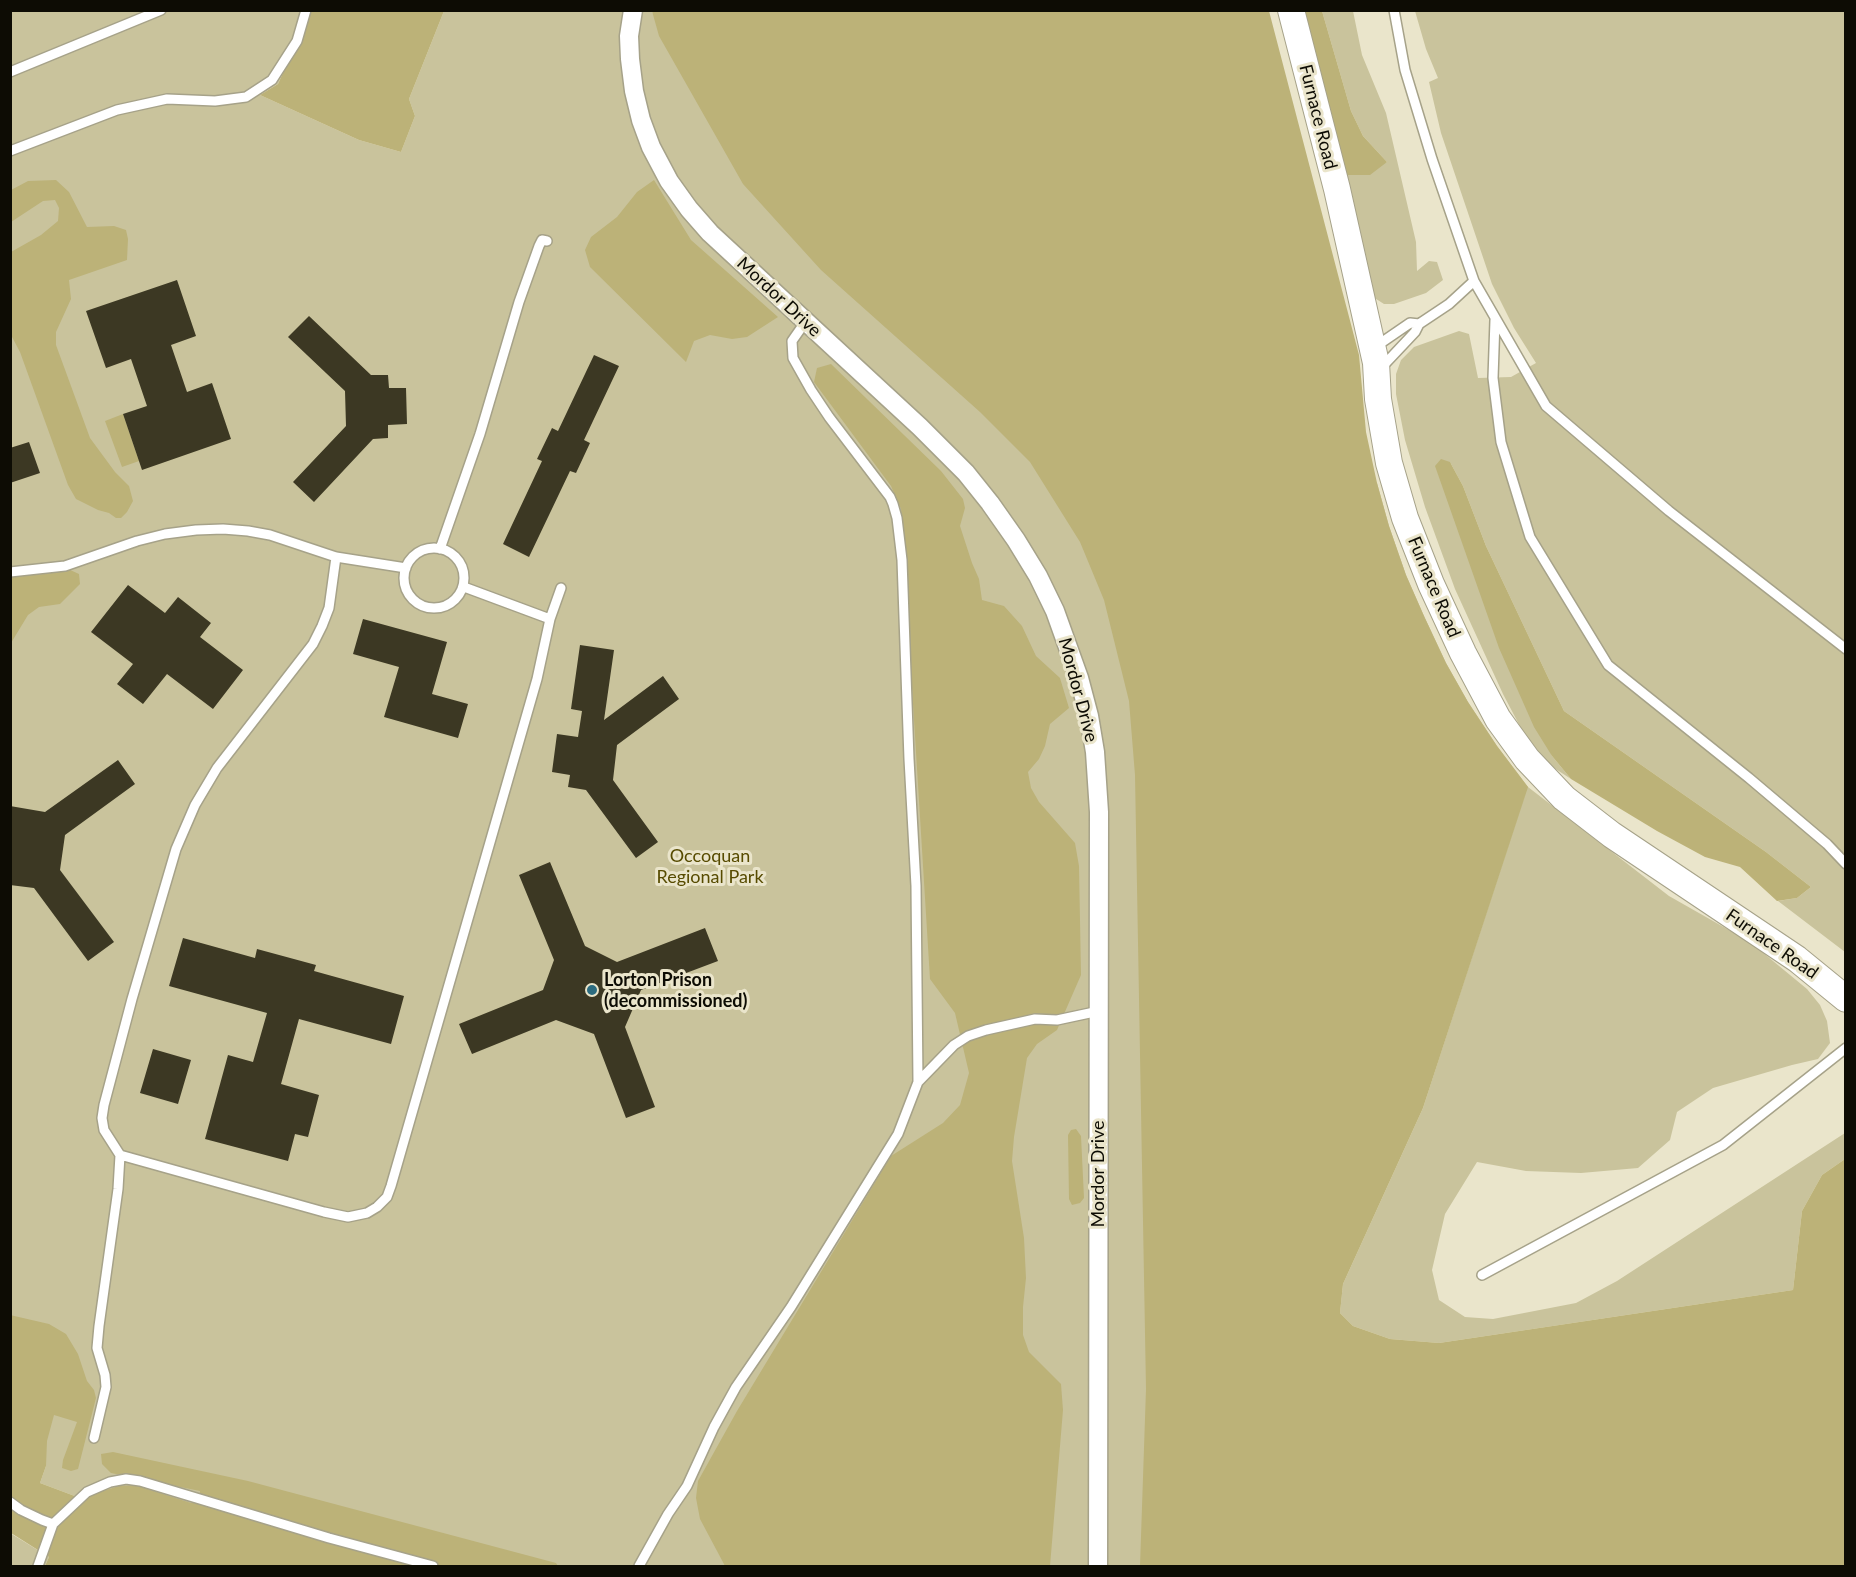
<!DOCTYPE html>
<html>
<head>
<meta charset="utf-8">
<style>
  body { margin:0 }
  #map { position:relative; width:1856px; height:1577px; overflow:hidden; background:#eae5cb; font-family:Lato,sans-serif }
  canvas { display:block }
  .frame { position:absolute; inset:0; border:12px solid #0d0c04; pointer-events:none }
</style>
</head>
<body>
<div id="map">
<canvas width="1856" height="1577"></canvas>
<div class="frame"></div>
</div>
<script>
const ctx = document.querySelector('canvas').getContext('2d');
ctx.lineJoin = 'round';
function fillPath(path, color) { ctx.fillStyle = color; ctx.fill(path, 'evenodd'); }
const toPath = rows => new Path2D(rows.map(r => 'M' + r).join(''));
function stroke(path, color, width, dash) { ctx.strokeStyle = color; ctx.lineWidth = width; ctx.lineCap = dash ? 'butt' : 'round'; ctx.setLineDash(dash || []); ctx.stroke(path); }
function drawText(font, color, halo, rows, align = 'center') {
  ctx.font = font + ' Lato,sans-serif'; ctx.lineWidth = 6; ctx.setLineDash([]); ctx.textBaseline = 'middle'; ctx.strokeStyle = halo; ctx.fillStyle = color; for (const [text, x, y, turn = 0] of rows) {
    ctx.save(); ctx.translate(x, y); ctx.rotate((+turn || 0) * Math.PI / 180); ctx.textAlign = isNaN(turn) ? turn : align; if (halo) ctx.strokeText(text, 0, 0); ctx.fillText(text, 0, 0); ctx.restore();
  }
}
const green = toPath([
  [649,10,1377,483,1389,526,1406,575,1424,616,1446,663,1468,702,1497,746,1528,787,1669,896,1750,942,1807,989,1820,1005,1827,1021,1830,1043,1818,1059,1792,1065,1713,1088,1677,1112,1670,1140,1638,1168,1581,1173,1526,1171,1477,1162,1445,1214,1432,1270,1439,1300,1465,1317,1493,1319,1576,1303,1617,1281,1845,1133,1845,1159,1822,1175,1802,1211,1793,1290,1439,1343,1390,1339,1353,1326,1340,1313,1343,1284,1423,1108,1525,794,1239,1406,1845,1566,100,1566,103,1491,80,1498,40,1483,46,1466,11,1424,11,11,311,11,278,84,260,95,359,140,401,152,415,116,409,99,444,11],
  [1322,11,1353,11,1362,55,1386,113,1416,242,1417,271,1429,261,1437,262,1443,280,1426,293,1394,304,1384,304,1373,297,1343,175,1387,162,1363,136,1351,111],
  [1415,11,1845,11,1845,952,1778,901,1797,898,1811,887,1766,852,1564,711,1486,546,1463,486,1450,462,1552,756,1571,779,1551,766,1524,734,1503,694,1455,589,1425,507,1405,440,1396,394,1396,374,1401,360,1414,347,1459,331,1469,334,1478,378,1511,377,1536,363,1514,328,1492,284,1441,133,1429,82,1438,78,1426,49],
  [10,1533,49,1557,45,1566,11,1566]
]);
const forest = toPath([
  [311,11,444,11,409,99,415,116,401,152,359,140,260,95,278,84],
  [652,11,1269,11,1359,355,1366,432,1377,483,1389,526,1406,575,1424,616,1446,663,1468,702,1497,746,1528,787,1423,1108,1343,1284,1340,1313,1353,1326,1390,1339,1439,1343,1793,1290,1802,1211,1822,1175,1845,1159,1845,1566,1140,1566,1146,1389,1135,775,1129,701,1104,600,1080,542,1030,462,980,412,821,270,743,184,659,36],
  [1300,11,1322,11,1351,111,1363,136,1387,162,1370,175,1343,175],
  [56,180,69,192,87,227,114,226,126,230,128,239,127,260,69,280,71,299,56,332,56,345,90,438,115,472,129,486,133,501,127,512,121,518,116,518,109,513,98,510,76,499,68,485,20,352,11,335,11,252,41,235,58,221,59,208,55,200,43,201,11,222,11,190,28,181],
  [654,180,691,240,778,317,747,337,732,339,710,335,694,341,686,362,590,267,585,250,591,237,617,217,637,192],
  [831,364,941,471,963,499,965,508,960,526,972,563,979,579,982,600,1004,606,1022,626,1036,656,1060,678,1069,708,1050,724,1045,746,1039,759,1028,772,1031,788,1039,802,1075,843,1079,866,1081,975,1057,1030,1037,1044,1027,1058,1014,1137,1012,1161,1024,1238,1026,1278,1023,1307,1023,1335,1029,1352,1061,1384,1063,1410,1050,1566,725,1566,700,1519,696,1498,698,1481,737,1411,891,1156,943,1123,960,1105,969,1073,955,1013,930,979,901,509,891,486,814,382,817,368],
  [123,414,139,461,122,467,105,421],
  [1441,459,1450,462,1463,486,1486,546,1564,711,1766,852,1811,887,1797,898,1777,901,1740,867,1705,857,1657,831,1571,779,1552,756,1534,727,1499,648,1435,466],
  [68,569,79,574,80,584,60,604,39,607,28,615,11,643,11,576,44,574],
  [1076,1129,1081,1136,1084,1198,1080,1203,1072,1205,1069,1199,1068,1135,1071,1130],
  [10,1315,49,1324,66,1334,78,1354,87,1381,94,1390,96,1398,78,1469,71,1471,62,1468,63,1460,77,1422,54,1415,47,1441,46,1466,40,1483,80,1498,119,1486,135,1485,191,1503,199,1502,200,1491,111,1473,102,1464,101,1454,113,1452,248,1481,556,1563,558,1566,45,1566,49,1557,11,1533]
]);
const building = toPath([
  [177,280,196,336,171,345,187,392,212,383,231,439,142,470,123,414,147,406,131,359,106,368,86,311],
  [309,316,371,375,388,375,389,388,406,388,407,424,388,425,388,438,373,439,314,502,293,482,346,426,345,391,288,337],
  [594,355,619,366,584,440,590,443,576,473,570,471,529,557,503,544,542,461,537,459,552,428,558,431],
  [29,442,40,473,10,483,10,448],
  [128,585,165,613,178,597,211,623,200,637,243,670,213,709,167,674,143,704,117,684,133,664,91,632],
  [363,619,447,642,432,694,468,704,458,738,384,717,399,667,353,654],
  [580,645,614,650,604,720,663,676,679,699,617,745,613,780,658,842,636,858,586,790,568,787,570,775,552,772,557,734,578,737,582,711,571,709],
  [118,760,135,784,65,835,60,870,114,942,88,961,34,888,10,885,10,806,45,812],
  [550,862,585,946,617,962,705,928,718,961,641,990,625,1027,655,1107,626,1118,594,1034,556,1020,472,1054,459,1024,543,990,554,960,519,875],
  [183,938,255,958,257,949,316,965,314,971,404,996,391,1044,299,1019,281,1084,319,1095,308,1137,295,1134,288,1161,205,1139,228,1055,253,1062,267,1013,169,986],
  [153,1049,191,1060,178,1104,140,1093]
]);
const service = toPath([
  [1394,10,1405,70,1432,159,1474,281,1546,406,1669,511,1846,649],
  [10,72,161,10],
  [10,151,117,110,167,99,215,101,246,97,272,80,297,41,306,10],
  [1495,320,1493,378,1501,442,1530,537,1608,665,1749,778,1827,844,1846,864],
  [1375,347,1410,323,1419,324],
  [1382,367,1415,332,1419,324,1449,304,1474,281],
  '404 578a30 30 0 1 1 60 0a30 30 0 1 1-60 0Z',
  [440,549,480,434,519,302,539,246,542,240,547,241],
  [336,557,329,608,322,626,313,644,217,768,195,805,176,849,132,999,104,1105,102,1118,104,1130,120,1155,324,1212,348,1217,367,1213,377,1207,387,1197,391,1186,537,679,550,619,561,588],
  [10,572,65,566,137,541,165,534,196,530,223,529,248,531,270,535,336,557,406,568],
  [464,587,550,619],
  [918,1082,954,1045,968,1036,986,1030,1035,1019,1057,1020,1099,1011],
  [1482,1275,1723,1145,1846,1048],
  [94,1438,106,1387,105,1375,97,1348,99,1326,118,1189,120,1155],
  [10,1502,21,1510,42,1520,53,1524,87,1492,110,1482,126,1479,140,1481,329,1538,433,1566],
  [38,1566,53,1524],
  [639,1566,668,1514,687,1486,714,1427,736,1387,791,1307,898,1134,918,1082,916,886,909,759,902,560,897,518,893,504,890,497,829,417,811,390,793,358,792,341,806,321]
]);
const minor = toPath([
  [633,10,629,36,630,59,634,91,641,120,651,147,669,181,689,209,710,233,920,427,966,473,990,503,1016,540,1038,576,1055,611,1079,678,1089,716,1095,752,1099,812,1098,1566]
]);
const secondary = toPath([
  [1291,10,1337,189,1376,363,1378,399,1389,463,1405,518,1431,584,1463,653,1498,719,1527,759,1564,798,1612,835,1797,959,1846,999]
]);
const markers = [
  [592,990,6,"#2c6c80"]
];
const streetNames = [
  ["Furnace Road",1318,117,76],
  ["Mordor Drive",779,297,43],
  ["Furnace Road",1434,587,67],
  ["Mordor Drive",1078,690,75],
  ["Furnace Road",1772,944,35],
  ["Mordor Drive",1098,1174,-90]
];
const parkNames = [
  ["Occoquan",710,856],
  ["Regional Park",710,877]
];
const poiNames = [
  ["Lorton Prison",604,980],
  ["(decommissioned)",604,1001]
];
fillPath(green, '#c9c39c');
fillPath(forest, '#bcb278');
fillPath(building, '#3c3823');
stroke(service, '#a6a289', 12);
stroke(minor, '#a6a289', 21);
stroke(secondary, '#a6a289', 28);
stroke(service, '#fff', 9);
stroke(minor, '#fff', 18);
stroke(secondary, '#fff', 26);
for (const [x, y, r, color] of markers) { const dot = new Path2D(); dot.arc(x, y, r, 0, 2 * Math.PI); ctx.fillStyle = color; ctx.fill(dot); stroke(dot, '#eae5cb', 2); }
drawText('18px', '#0d0c04', '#eae5cb', streetNames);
drawText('18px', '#574b00', '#eae5cb', parkNames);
drawText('bold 18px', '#0d0c04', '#eae5cb', poiNames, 'left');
</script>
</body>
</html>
